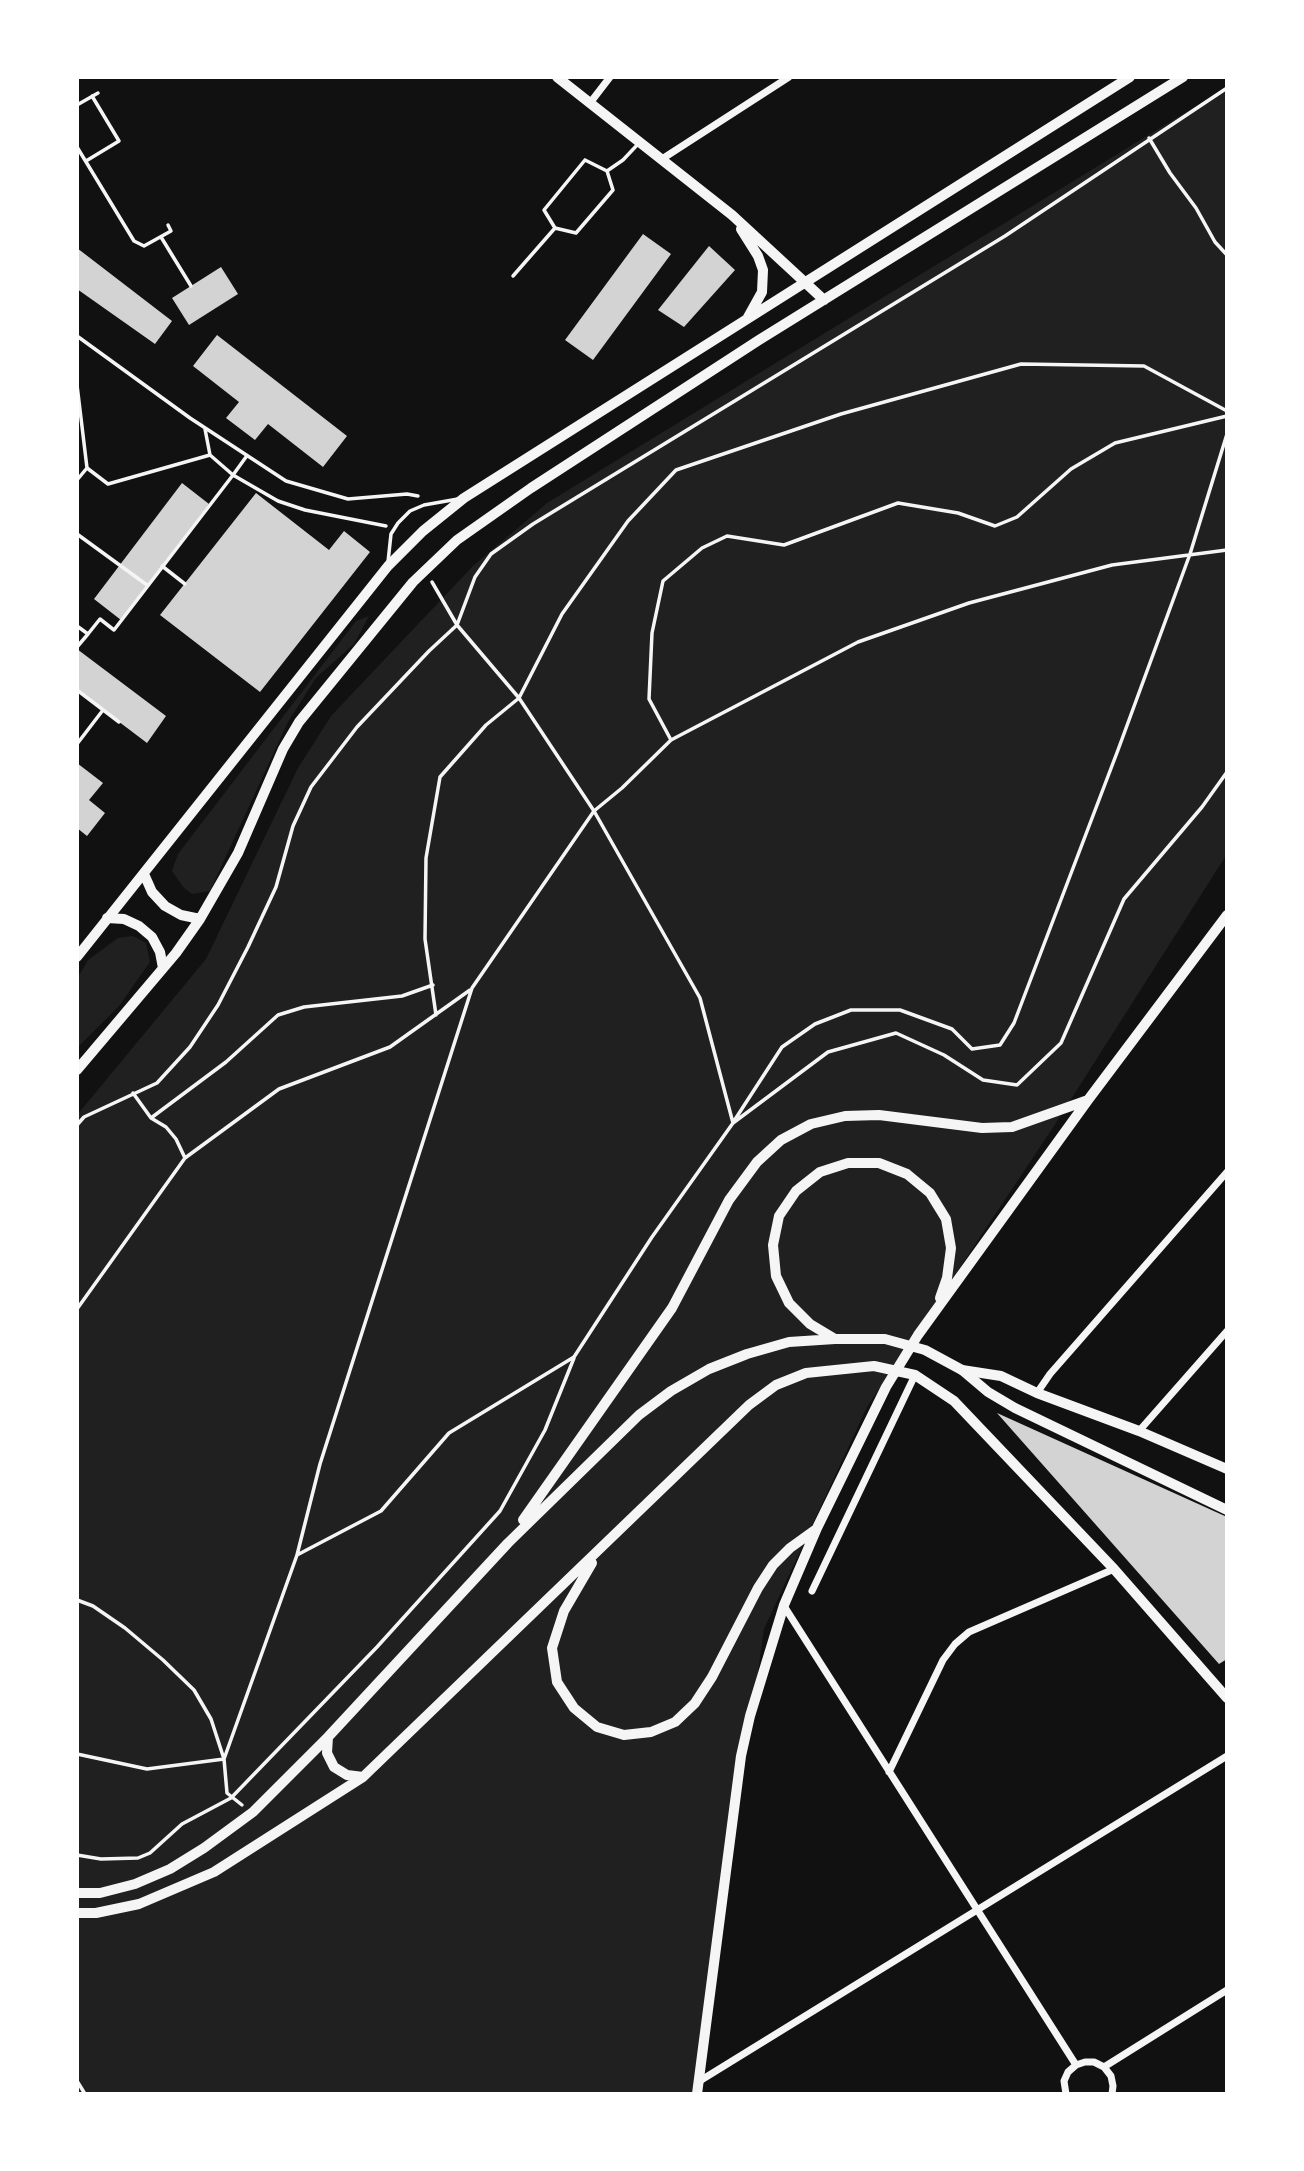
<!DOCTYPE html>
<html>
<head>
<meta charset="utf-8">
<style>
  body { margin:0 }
  #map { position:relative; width:1304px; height:2171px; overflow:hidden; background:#111; font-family:"Source Sans 3",sans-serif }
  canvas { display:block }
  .frame { position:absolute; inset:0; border:79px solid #fff; pointer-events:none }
</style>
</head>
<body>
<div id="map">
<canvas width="1304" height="2171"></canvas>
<div class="frame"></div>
</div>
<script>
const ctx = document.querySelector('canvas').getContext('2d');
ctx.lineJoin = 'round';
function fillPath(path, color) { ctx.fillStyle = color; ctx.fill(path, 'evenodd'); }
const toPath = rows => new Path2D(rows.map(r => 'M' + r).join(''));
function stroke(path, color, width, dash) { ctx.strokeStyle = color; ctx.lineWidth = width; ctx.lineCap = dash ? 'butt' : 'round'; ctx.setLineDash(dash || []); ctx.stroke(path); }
const green = toPath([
  [1227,87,1227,854,1054,1126,867,1407,764,1629,698,2094,77,2094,77,1115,206,959,298,768,331,716,473,566,547,503],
  [369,616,354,644,316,678,288,722,210,891,192,894,184,888,172,871,178,854,356,621],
  [133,936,146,943,150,962,119,1006,77,1048,77,979,88,960,118,938]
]);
const building = toPath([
  [643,234,671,254,593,360,565,340],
  [709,246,735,270,684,327,658,310],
  [77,248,172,321,155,344,77,289],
  [221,267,238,294,189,325,172,298],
  [217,335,347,436,323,467,268,424,255,440,226,418,239,402,193,366],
  [182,483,209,504,121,620,94,599],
  [256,493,329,550,344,531,370,552,260,692,160,615],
  [77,649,166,716,147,743,77,690],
  [77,763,103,783,89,800,105,813,87,836,77,828],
  [997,1413,1227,1517,1227,1659,1219,1664]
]);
const path = toPath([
  [77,105,98,93],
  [77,128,77,131],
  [1149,138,1170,173,1196,208,1215,242,1227,255],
  [77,147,134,241,144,246,171,231,168,225],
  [86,161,119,141,92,96],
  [161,237,191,286],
  [77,336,190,418,286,481,348,499,407,494,418,496],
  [77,385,87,468,77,480],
  [246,457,233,475,278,501,305,510,386,526],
  [87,468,108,484,210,455],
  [77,534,147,585],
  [162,566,185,584],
  [432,582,457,625,519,698,594,811,622,788,671,740,858,642,969,603,1112,565,1227,550],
  [77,626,88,634,100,619,114,630,233,475,210,455,205,429],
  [77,647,88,634],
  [77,690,119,722],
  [671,740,649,699,652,633,663,581,702,548,727,536,784,545,898,503,958,513,995,526,1017,517,1071,469,1115,443,1227,416],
  [77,744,103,710],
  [436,1015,425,939,426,858,440,777,486,725,519,698,562,614,628,521,676,470,841,414,1021,364,1144,366,1227,411],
  [133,1093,151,1118,166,1127,176,1139,185,1158],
  [151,1118,226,1062,278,1015,304,1007,402,996,433,985],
  [734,1121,782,1047,815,1024,851,1010,900,1010,952,1029,972,1049,1000,1045,1014,1023,1118,750,1190,554,1227,434],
  [77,1125,84,1117,157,1083,190,1047,218,1005,248,947,276,887,293,826,311,787,357,727,429,651,457,625,475,577,491,554,533,524,1005,236,1227,88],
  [77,1309,185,1158,279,1089,390,1047,470,990],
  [297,1555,381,1511,449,1433,574,1357,652,1237,733,1123,828,1052,896,1033,944,1055,983,1080,1017,1085,1061,1043,1124,899,1202,807,1227,772],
  [77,1600,93,1606,125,1628,163,1660,194,1690,211,1719,224,1759,147,1769,77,1754],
  [242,1805,227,1793,224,1759,297,1555,320,1464,472,988,594,811,700,998,733,1123],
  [77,1855,101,1859,138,1858,150,1853,182,1824,231,1798,377,1647,500,1511,545,1430,574,1358],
  [77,2081,85,2094]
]);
const service = toPath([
  [585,160,607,171,613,190,576,233,555,228,544,210,585,160],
  [607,171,623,160,639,143],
  [513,276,555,228],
  [388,562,391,534,398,523,410,511,424,505,458,499]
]);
const minor = toPath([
  [590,103,610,77],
  [662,159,789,77],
  [1037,1393,1050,1374,1227,1172],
  [1139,1431,1227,1331],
  [812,1591,915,1375],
  [784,1606,1076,2065],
  [889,1772,943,1660,955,1644,969,1632,1114,1569],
  [1104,2067,1227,1990],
  [698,2082,1227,1756],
  [1066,2094,1064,2081,1068,2072,1076,2065,1085,2062,1094,2062,1104,2067,1111,2076,1113,2086,1112,2094]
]);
const tertiary = toPath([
  [962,1370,1001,1376,1037,1393,1139,1431,1227,1469]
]);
const secondary = toPath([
  [557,77,732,215,824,300],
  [741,229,758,256,763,270,762,292,747,319],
  [144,874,152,892,165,906,181,915,200,919],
  [107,918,124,919,139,926,152,937,160,952,163,968],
  [77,957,388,566,423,531,464,498,1130,77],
  [77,1070,176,953,200,919,238,853,283,749,299,722,413,582,457,540,531,488,759,340,1183,77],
  [835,1339,810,1324,789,1303,776,1276,773,1245,779,1216,796,1191,820,1172,848,1163,879,1163,907,1174,930,1193,946,1219,951,1248,947,1278,940,1298],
  [523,1520,672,1308,729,1200,757,1162,781,1140,811,1124,845,1116,879,1115,982,1128,1012,1127,1088,1100],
  [592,1563,564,1611,552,1648,557,1682,574,1708,597,1727,624,1735,651,1732,675,1722,695,1703,712,1677,758,1588,773,1565,790,1548,815,1530],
  [328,1737,327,1753,334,1767,347,1775,363,1777],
  [77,1893,100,1893,135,1884,170,1869,204,1848,253,1812,328,1737,508,1543,639,1415,671,1391,709,1369,747,1354,789,1342,835,1339,885,1339,925,1350,962,1370,988,1392,1015,1408,1227,1510],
  [77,1913,96,1913,139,1904,214,1872,363,1777,749,1405,776,1385,806,1373,874,1366,915,1375,954,1401,1114,1569,1227,1698],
  [697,2094,741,1756,750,1716,784,1605,817,1528,886,1387,918,1335,1088,1100,1227,915]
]);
fillPath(green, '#202020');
fillPath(building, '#d3d3d3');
stroke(path, '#f5f5f5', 3.5);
stroke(service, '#f5f5f5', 3.5);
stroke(minor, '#f5f5f5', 7);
stroke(tertiary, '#f5f5f5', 10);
stroke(secondary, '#f5f5f5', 10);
</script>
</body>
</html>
